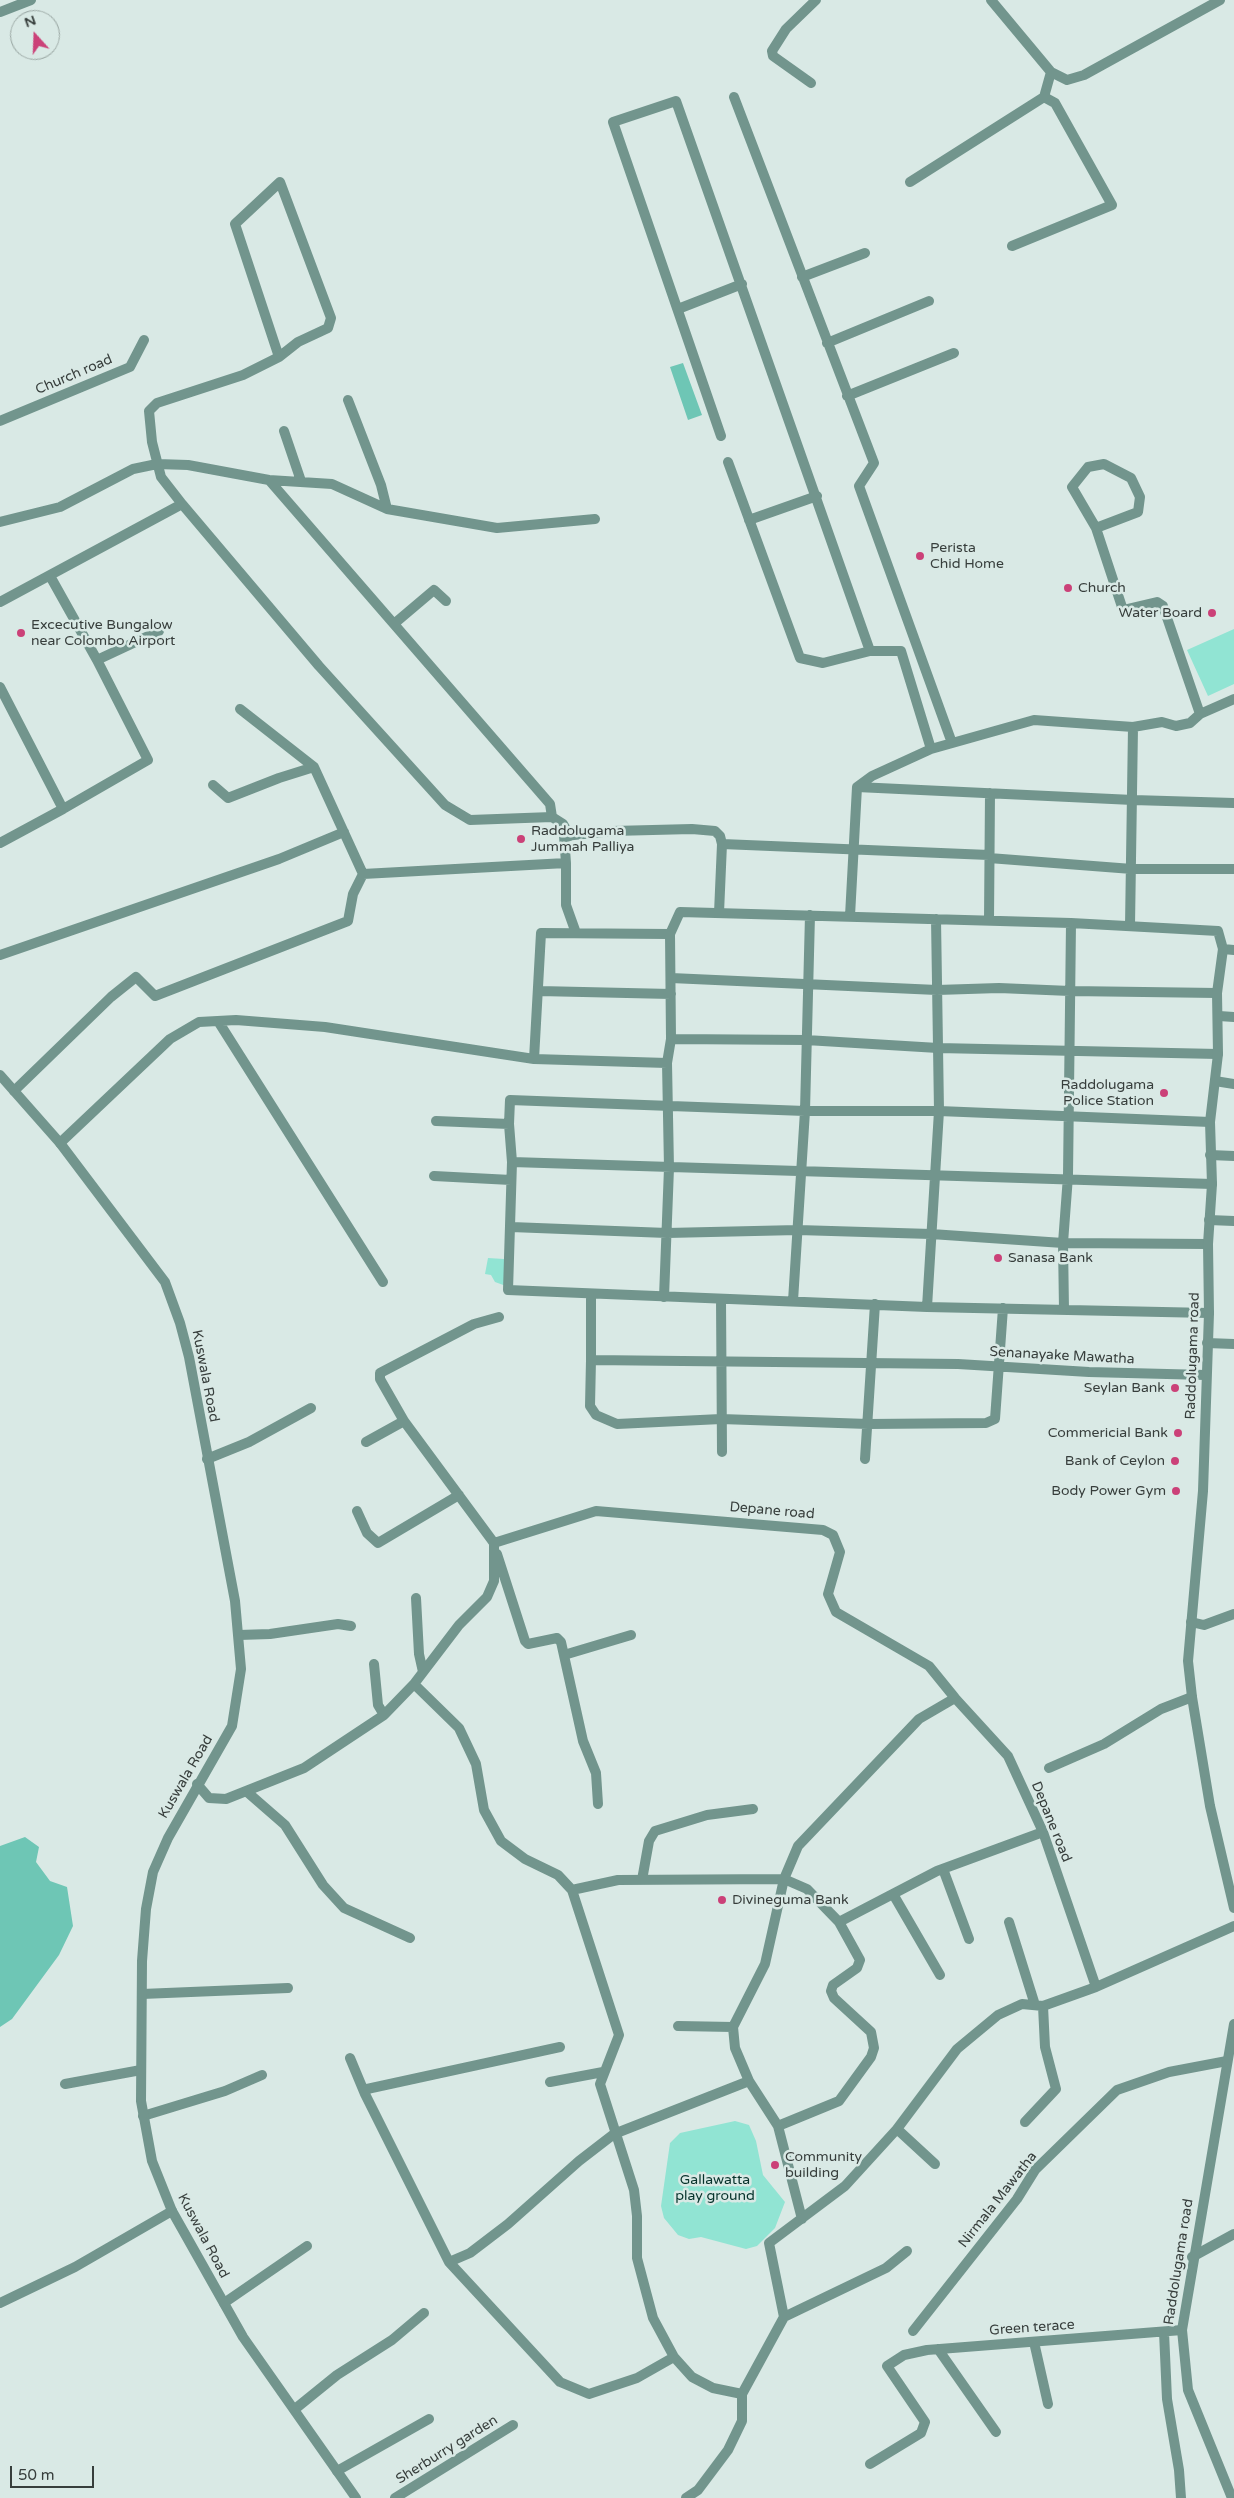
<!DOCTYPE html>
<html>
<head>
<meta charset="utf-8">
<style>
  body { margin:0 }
  #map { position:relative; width:1234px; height:2498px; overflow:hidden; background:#d9e9e5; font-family:"Varela Round",sans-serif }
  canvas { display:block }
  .north { position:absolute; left:10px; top:10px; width:50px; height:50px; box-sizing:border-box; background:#d9e9e5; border:1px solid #98a5a1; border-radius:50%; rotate:340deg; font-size:14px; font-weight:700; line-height:20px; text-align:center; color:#373e3c }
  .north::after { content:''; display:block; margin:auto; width:18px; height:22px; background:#cb4178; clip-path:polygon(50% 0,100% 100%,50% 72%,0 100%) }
  .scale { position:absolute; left:10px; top:2466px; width:84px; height:22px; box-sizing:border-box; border:2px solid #373e3c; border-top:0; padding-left:6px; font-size:15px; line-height:18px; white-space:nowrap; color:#373e3c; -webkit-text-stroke:4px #d9e9e5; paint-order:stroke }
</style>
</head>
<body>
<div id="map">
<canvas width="1234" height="2498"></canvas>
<div class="north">N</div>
<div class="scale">50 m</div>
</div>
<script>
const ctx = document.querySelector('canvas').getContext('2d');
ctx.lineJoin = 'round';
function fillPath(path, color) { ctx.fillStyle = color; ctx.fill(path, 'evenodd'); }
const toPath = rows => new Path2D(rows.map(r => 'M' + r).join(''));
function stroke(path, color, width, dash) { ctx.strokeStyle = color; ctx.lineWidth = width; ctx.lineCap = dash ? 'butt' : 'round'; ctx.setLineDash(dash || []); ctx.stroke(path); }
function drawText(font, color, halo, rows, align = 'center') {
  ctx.font = font + ' "Varela Round",sans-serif'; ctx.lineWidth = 5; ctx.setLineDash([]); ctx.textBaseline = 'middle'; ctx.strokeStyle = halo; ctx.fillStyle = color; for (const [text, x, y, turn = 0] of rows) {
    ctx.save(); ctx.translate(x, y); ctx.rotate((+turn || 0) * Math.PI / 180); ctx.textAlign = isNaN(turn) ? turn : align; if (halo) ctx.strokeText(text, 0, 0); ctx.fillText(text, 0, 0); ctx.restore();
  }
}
const green = toPath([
  [1234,629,1234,684,1208,696,1187,650],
  [488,1258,504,1259,506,1286,495,1282,491,1275,485,1274],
  [735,2121,749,2125,756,2141,763,2175,785,2202,775,2228,757,2246,746,2249,701,2237,689,2239,678,2235,664,2218,661,2206,670,2143,680,2133]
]);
const water = toPath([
  [683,363,702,415,688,420,670,367],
  [25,1837,39,1847,36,1862,50,1881,67,1887,73,1926,59,1955,12,2019,0,2027,0,1846]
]);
const minor = toPath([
  [991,0,1051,72,1067,80,1084,75,1220,0],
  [0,12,31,0],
  [811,83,773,56,772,51,786,29,816,0],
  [734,97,874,463,859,486,952,743],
  [1044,97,1051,72],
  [910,182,1044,97],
  [1012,246,1112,205,1055,103,1044,97],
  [802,277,865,253],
  [678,309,742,284],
  [827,343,929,301],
  [847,396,954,353],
  [348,400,381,485,387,509],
  [0,421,130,367,144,340],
  [284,431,301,481],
  [721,436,613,122,676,101,870,651,901,651,931,749],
  [728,462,800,658,823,663,870,651],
  [269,480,550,804,552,817],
  [182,504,161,477,152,442,149,411,157,403,243,375,279,357,298,342,328,328,331,318,280,182,235,224,279,357],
  [749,520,817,496],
  [0,522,60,507,133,469,157,464,188,465,269,480,332,484,387,509,497,528,595,519],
  [1096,528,1138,512,1140,497,1131,478,1104,464,1088,467,1072,487,1096,528,1123,610,1157,602,1163,606,1200,714],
  [50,576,97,660,148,760,63,809],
  [0,602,182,504,319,666,445,805,470,820,552,817,563,824,570,836],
  [395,623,434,590,446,601],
  [97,660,159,631],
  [0,687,63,809,0,843],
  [240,709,314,767,363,874,566,863,564,836,613,831,692,829,715,831,720,836,722,844,719,913],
  [213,785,228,798,279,778,314,767],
  [857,787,872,776,931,749,1034,720,1133,727,1162,722,1176,726,1190,723,1200,714,1234,699],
  [722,844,989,855],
  [989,858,1132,869,1234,869],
  [566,863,566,905,576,933],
  [850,916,857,787,1133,800,1234,803],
  [989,920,990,793],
  [1130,926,1133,727],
  [0,955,279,859,344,832],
  [671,978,937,990,999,988,1070,991,1217,993],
  [539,991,671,994],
  [1219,1016,1234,1017],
  [218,1021,383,1282],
  [671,1039,670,934,680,912,1071,923,1218,931,1223,949,1234,950],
  [534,1059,541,933,670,934],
  [1215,1081,1234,1084],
  [14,1091,111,997,136,977,155,996,348,921,353,894,363,874],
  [436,1121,509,1124,510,1100,805,1111,939,1111,1210,1122],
  [509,1124,512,1162,508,1290,927,1307,1209,1313],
  [60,1143,170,1039,199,1022,236,1020,325,1027,534,1059,667,1063],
  [1210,1155,1234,1156],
  [512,1162,1212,1184],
  [434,1176,511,1180],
  [1209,1220,1234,1221],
  [511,1227,667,1233,798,1230,931,1234,1063,1243,1208,1244],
  [591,1294,591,1360,958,1364,1089,1372,1206,1375],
  [664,1297,669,1168,667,1063,671,1039,806,1040,938,1048,1218,1054],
  [721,1299,722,1452],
  [793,1301,805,1111,810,915],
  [927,1307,939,1111,936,919],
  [1064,1310,1063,1243,1068,1176,1071,923],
  [499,1317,474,1324,380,1373,380,1379,404,1421,494,1543,596,1511,823,1530,833,1535,840,1552,828,1594,836,1612,929,1666,955,1698,1008,1756,1043,1832,1096,1987],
  [1207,1343,1234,1344],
  [591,1360,590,1406,596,1415,617,1424,721,1419,868,1424,986,1423,995,1419,1003,1308],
  [366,1442,404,1421],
  [207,1459,249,1442,311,1408],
  [865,1459,875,1304],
  [357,1511,367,1533,378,1543,459,1495],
  [494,1543,494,1581,487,1597,459,1625,414,1684,459,1728,476,1764,484,1810,501,1841,525,1859,558,1875,572,1890,618,1880,784,1879,807,1889,839,1922,860,1960,857,1968,833,1985,831,1991,834,1998,871,2032,874,2048,871,2057,839,2101,778,2126],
  [497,1554,525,1641,528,1644,557,1638,561,1642,583,1741,596,1773,598,1804],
  [416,1598,419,1654,423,1672],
  [1191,1622,1204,1625,1234,1614],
  [239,1635,270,1634,338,1624,351,1626],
  [564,1655,631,1635],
  [374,1664,378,1705,384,1715],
  [1049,1768,1104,1744,1161,1709,1192,1697],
  [197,1784,209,1798,226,1799,304,1768,384,1715,414,1684],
  [246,1791,285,1825,323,1885,344,1908,410,1938],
  [943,1869,969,1939],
  [642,1880,649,1841,655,1831,707,1815,753,1809],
  [572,1890,619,2035,600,2084,634,2190,637,2216,637,2258,653,2318,674,2357,692,2377,713,2388,742,2394],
  [893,1894,940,1975],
  [839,1922,937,1871,1043,1832],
  [1009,1922,1035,2005],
  [142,1994,288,1988],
  [678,2026,733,2027],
  [350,2058,365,2094,449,2262,560,2382,589,2394,637,2378,674,2357],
  [749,2081,735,2048,733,2027,765,1964,784,1879,798,1846,919,1719,955,1698],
  [550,2082,603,2072],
  [65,2084,141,2070],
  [365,2094,367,2089,560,2047],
  [143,2116,225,2091,262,2075],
  [1025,2122,1056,2089,1045,2047,1043,2006],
  [897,2129,935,2164],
  [1192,2257,1234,2234],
  [449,2262,470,2253,508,2224,579,2161,614,2134,749,2081,778,2126,802,2219],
  [0,2303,75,2267,172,2211],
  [224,2303,307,2246],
  [784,2317,886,2268,907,2251],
  [913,2331,1017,2199,1035,2170,1117,2090,1169,2072,1227,2061],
  [1164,2332,1167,2399,1179,2470,1181,2498],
  [1034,2342,1048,2404],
  [938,2349,996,2432],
  [295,2409,337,2375,392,2340,424,2313],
  [870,2464,921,2433,925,2422,887,2366,904,2355,927,2350,1182,2330],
  [337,2471,429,2419],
  [395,2498,513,2425],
  [686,2498,698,2490,728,2450,742,2421,742,2394,784,2317,769,2243,845,2186,897,2129,957,2049,998,2015,1022,2004,1043,2006,1096,1987,1234,1926]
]);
const tertiary = toPath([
  [1223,949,1217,993,1218,1054,1210,1122,1212,1184,1208,1244,1209,1313,1203,1491,1188,1661,1192,1697,1210,1806,1234,1908],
  [0,1075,60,1143,165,1282,180,1323,189,1357,235,1601,241,1669,232,1726,168,1838,153,1872,146,1909,142,1961,141,2101,152,2161,172,2211,243,2337,356,2498],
  [1232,2498,1188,2390,1182,2330,1234,2024]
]);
const markers = [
  [920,556,5,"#cb4178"],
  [1068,588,5,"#cb4178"],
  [1212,613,5,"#cb4178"],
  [21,633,5,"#cb4178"],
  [521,839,5,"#cb4178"],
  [1164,1093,5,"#cb4178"],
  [998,1258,5,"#cb4178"],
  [1175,1388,5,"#cb4178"],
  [1178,1433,5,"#cb4178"],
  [1175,1461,5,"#cb4178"],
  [1176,1491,5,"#cb4178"],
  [722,1900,5,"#cb4178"],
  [775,2165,5,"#cb4178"]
];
const streetNames = [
  ["Church road",74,375,-23],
  ["Senanayake Mawatha",1062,1356,3],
  ["Raddolugama road",1193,1356,-88],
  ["Kuswala Road",205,1376,79],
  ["Depane road",772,1511,5],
  ["Kuswala Road",186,1777,-60],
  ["Depane road",1051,1822,68],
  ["Nirmala Mawatha",998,2200,-52],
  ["Kuswala Road",203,2236,62],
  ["Raddolugama road",1179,2262,-81],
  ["Green terace",1032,2328,-4],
  ["Sherburry garden",447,2450,-32]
];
const poiNames = [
  ["Perista",930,548],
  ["Chid Home",930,564],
  ["Church",1078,588],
  ["Water Board",1202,613,"right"],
  ["Excecutive Bungalow",31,625],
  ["near Colombo Airport",31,641],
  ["Raddolugama",531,831],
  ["Jummah Palliya",531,847],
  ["Raddolugama",1154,1085,"right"],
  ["Police Station",1154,1101,"right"],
  ["Sanasa Bank",1008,1258],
  ["Seylan Bank",1165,1388,"right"],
  ["Commericial Bank",1168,1433,"right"],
  ["Bank of Ceylon",1165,1461,"right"],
  ["Body Power Gym",1166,1491,"right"],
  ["Divineguma Bank",732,1900],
  ["Community",785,2157],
  ["building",785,2173]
];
const parkNames = [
  ["Gallawatta",715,2180],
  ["play ground",715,2196]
];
fillPath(green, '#91e4d3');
fillPath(water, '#6ec6b5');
stroke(minor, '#72958d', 10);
stroke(tertiary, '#72958d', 10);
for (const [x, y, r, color] of markers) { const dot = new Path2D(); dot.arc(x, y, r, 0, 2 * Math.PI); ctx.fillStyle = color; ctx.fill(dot); stroke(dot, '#d9e9e5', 2); }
drawText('14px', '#373e3c', '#d9e9e5', streetNames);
drawText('14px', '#373e3c', '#d9e9e5', poiNames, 'left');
drawText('14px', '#07332c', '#d9e9e5', parkNames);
</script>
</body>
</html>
